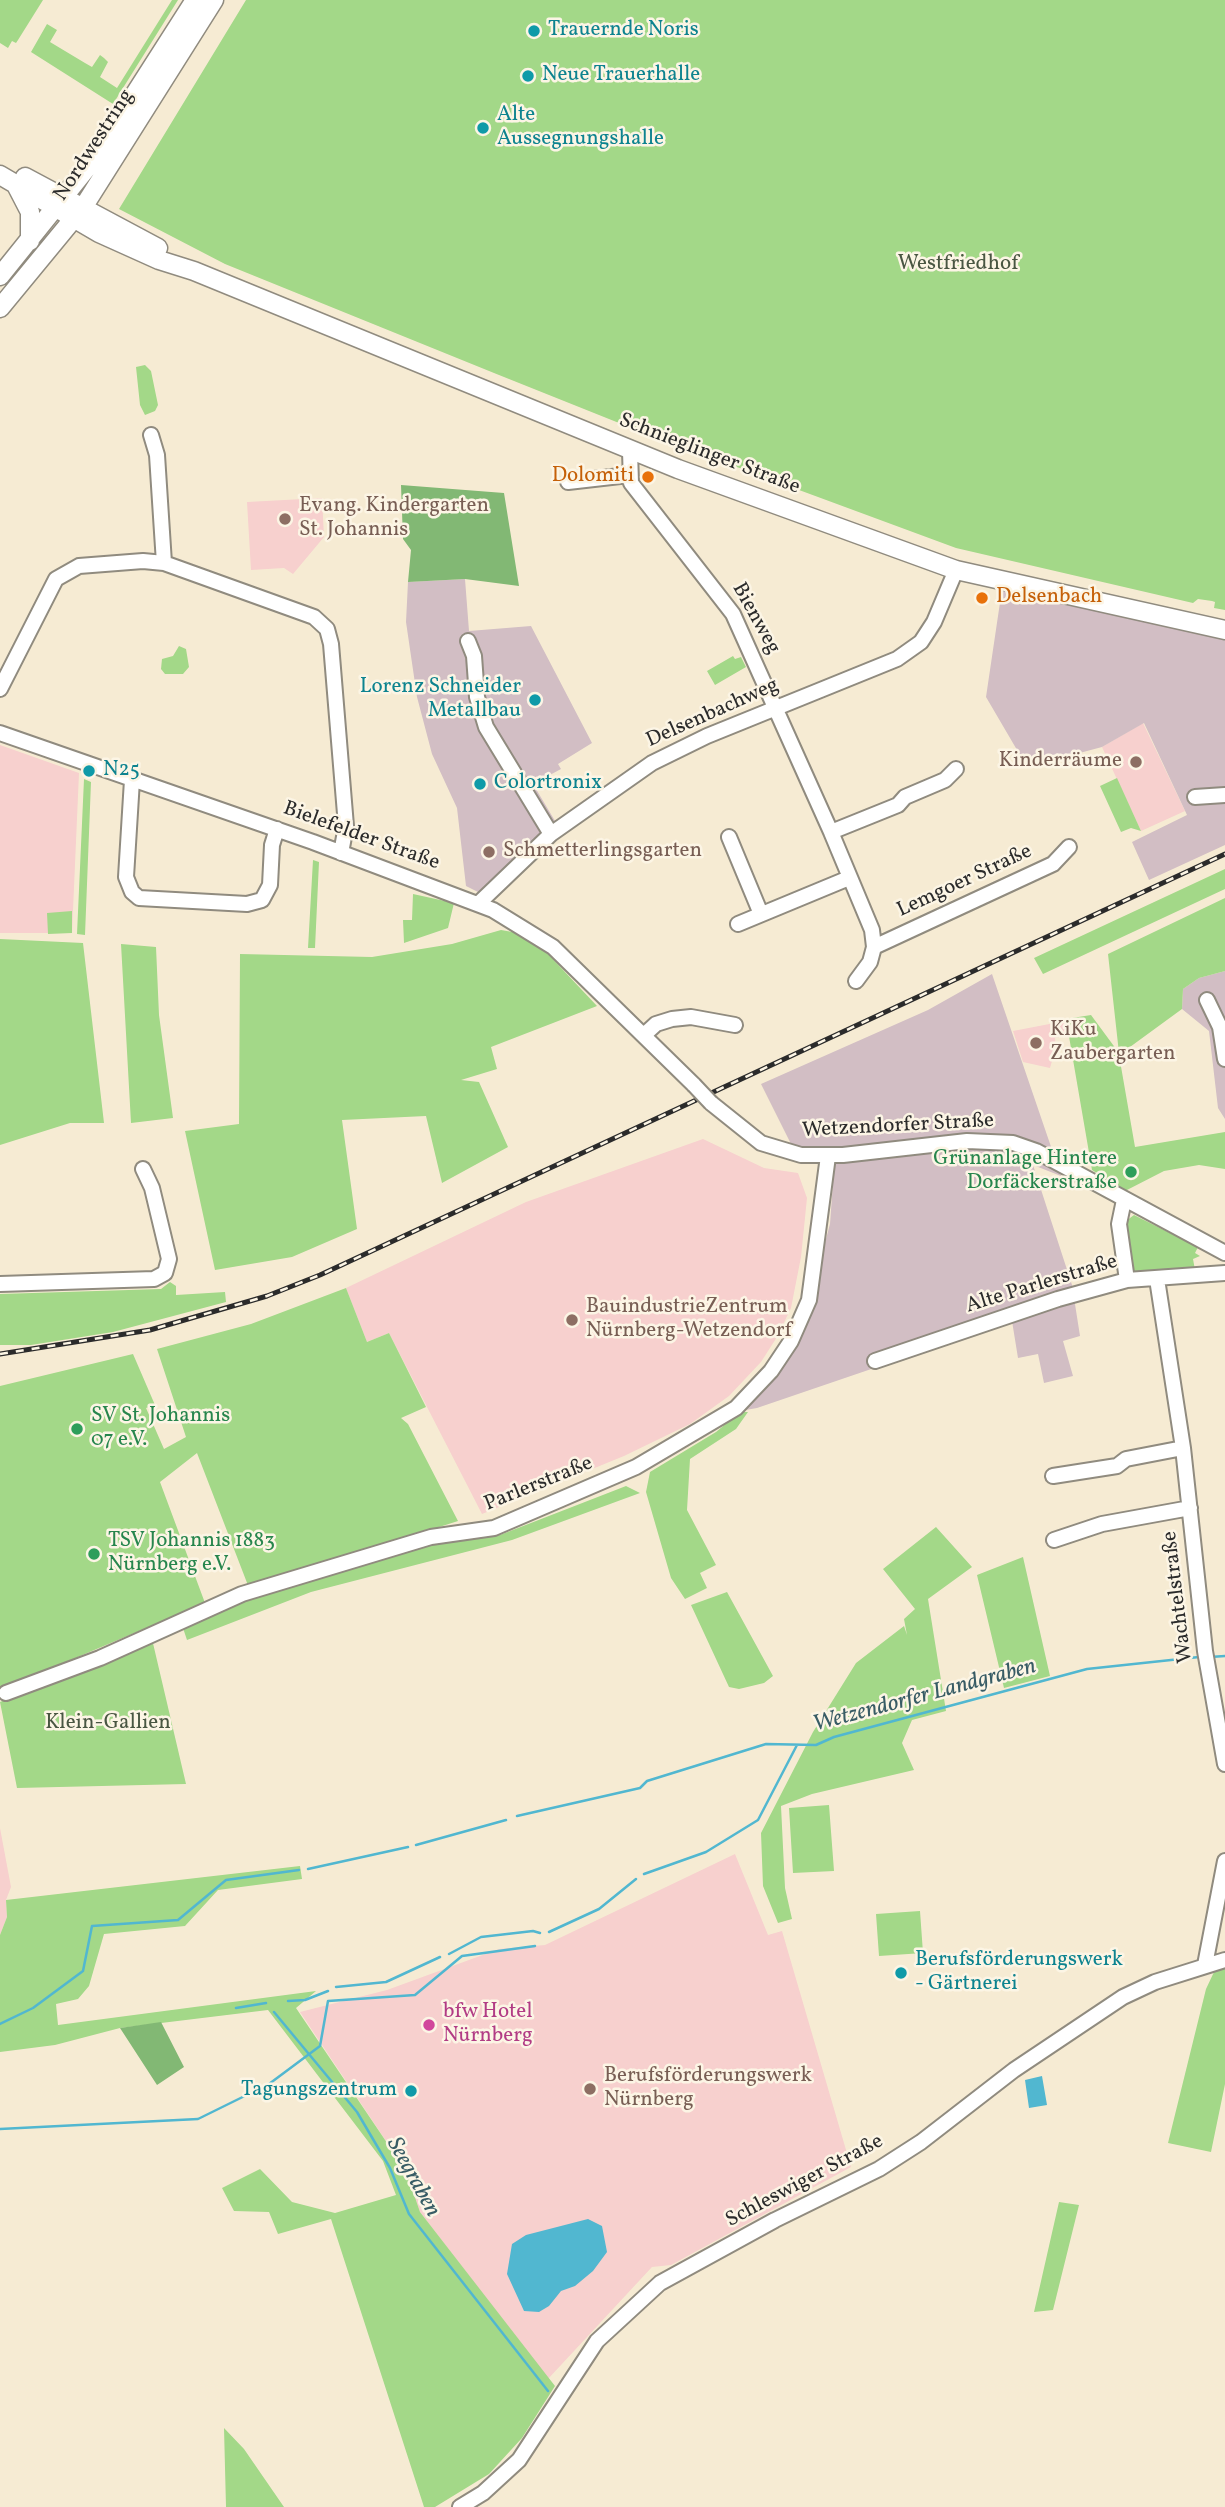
<!DOCTYPE html>
<html>
<head>
<meta charset="utf-8">
<style>
  body { margin:0 }
  canvas { display:block; background:#f6ebd3 }
</style>
</head>
<body>
<canvas width="1225" height="2507"></canvas>
<script>
const ctx = document.querySelector('canvas').getContext('2d');
ctx.lineJoin = 'round';
function fillPath(path, color) { ctx.fillStyle = color; ctx.fill(path, 'evenodd'); }
const toPath = rows => new Path2D(rows.map(r => 'M' + r).join(''));
function stroke(path, color, width, dash) { ctx.strokeStyle = color; ctx.lineWidth = width; ctx.lineCap = dash ? 'butt' : 'round'; ctx.setLineDash(dash || []); ctx.stroke(path); }
function drawText(font, color, halo, rows, align = 'center') {
  ctx.font = font + ' Vollkorn,serif'; ctx.lineWidth = 5; ctx.setLineDash([]); ctx.textBaseline = 'middle'; ctx.strokeStyle = halo; ctx.fillStyle = color; for (const [text, x, y, turn = 0] of rows) {
    ctx.save(); ctx.translate(x, y); ctx.rotate((+turn || 0) * Math.PI / 180); ctx.textAlign = isNaN(turn) ? turn : align; if (halo) ctx.strokeText(text, 0, 0); ctx.fillText(text, 0, 0); ctx.restore();
  }
}
const built = toPath([
  [322,498,324,537,293,574,284,568,251,570,247,502],
  [1143,723,1185,811,1141,831,1102,747],
  [0,745,79,773,72,933,0,933],
  [1065,1021,1067,1035,1055,1038,1056,1047,1050,1068,1023,1062,1013,1031],
  [703,1139,764,1168,798,1173,807,1198,801,1257,791,1308,777,1337,761,1362,729,1396,690,1424,624,1456,482,1514,389,1333,367,1342,346,1288,526,1202],
  [0,1828,11,1887,6,1900,7,1917,0,1935],
  [735,1854,768,1935,782,1931,851,2167,671,2265,652,2267,548,2379,420,2212,406,2171,300,2012,387,1990,499,1949,545,1945]
]);
const industrial = toPath([
  [465,579,469,631,531,626,592,743,558,764,561,769,533,784,561,831,484,895,466,886,457,808,432,754,417,697,406,622,408,582],
  [1002,589,1225,636,1225,845,1149,880,1132,842,1187,815,1144,723,1102,747,1027,767,986,697],
  [1225,971,1225,1119,1218,1108,1209,1031,1182,1009,1183,989,1199,978],
  [992,974,1061,1176,1033,1165,1072,1285,1080,1336,1063,1341,1073,1376,1044,1383,1038,1354,1018,1358,1012,1321,757,1408,740,1411,800,1336,830,1224,834,1168,792,1146,761,1084,928,1010]
]);
const green = toPath([
  [0,0,43,0,18,40,16,43,12,41,8,48,0,43],
  [172,0,178,0,113,104,31,52,47,24,57,30,50,42,85,63,92,67,100,55,104,58,108,62,100,77,117,88],
  [246,0,1225,0,1225,610,1214,608,1215,602,1212,601,1198,599,1193,603,956,548,634,429,494,373,225,264,119,209],
  [145,365,151,371,158,405,155,411,145,415,140,405,136,367],
  [179,646,186,649,189,667,183,674,165,674,161,669,162,659,173,656],
  [733,656,735,659,741,657,746,667,715,685,707,671],
  [1117,778,1141,831,1131,828,1121,832,1100,786],
  [84,779,91,782,85,935,77,934],
  [313,860,319,862,315,948,308,948],
  [1225,869,1225,889,1043,974,1034,958],
  [413,894,454,903,448,928,404,943,403,920,412,920],
  [1225,898,1225,971,1199,978,1183,989,1182,1009,1119,1055,1135,1147,1225,1132,1225,1169,1199,1165,1164,1171,1125,1191,1092,1170,1066,1019,1091,1015,1119,1053,1108,954],
  [72,911,72,933,48,934,47,913],
  [501,930,518,933,548,954,597,1006,491,1047,497,1069,461,1080,479,1082,508,1147,442,1183,426,1116,342,1120,357,1229,292,1257,215,1270,185,1131,239,1124,240,954,372,957,452,944],
  [0,939,83,943,104,1123,70,1123,0,1145],
  [121,944,156,947,159,1015,173,1118,131,1123],
  [1134,1215,1198,1247,1195,1253,1200,1256,1193,1259,1195,1270,1134,1271,1126,1221],
  [170,1282,176,1286,176,1295,225,1292,226,1302,113,1332,31,1345,0,1345,0,1294,161,1289],
  [346,1288,367,1342,389,1333,426,1407,401,1418,408,1424,458,1521,249,1588,197,1453,160,1482,205,1603,0,1690,0,1386,133,1354,155,1405,146,1408,164,1449,186,1437,157,1349,251,1324],
  [740,1412,748,1412,736,1429,690,1459,687,1510,716,1565,700,1573,707,1588,685,1599,671,1578,646,1492,650,1472,716,1432],
  [626,1486,640,1493,512,1540,311,1592,187,1640,182,1625,221,1607,418,1546,500,1535],
  [936,1527,972,1567,928,1599,946,1711,912,1720,902,1743,914,1770,812,1794,781,1806,785,1888,792,1919,778,1923,763,1886,761,1833,813,1732,856,1663,904,1626,907,1635,904,1619,915,1609,883,1569],
  [1023,1557,1050,1676,1004,1688,977,1575],
  [727,1592,773,1676,764,1683,739,1689,729,1687,691,1605],
  [152,1639,186,1784,17,1788,0,1702],
  [829,1805,834,1871,793,1873,789,1808],
  [300,1866,302,1879,218,1890,185,1926,104,1934,89,1986,78,1999,56,2004,58,2025,316,1991,296,2008,406,2171,420,2212,555,2386,522,2438,489,2474,435,2507,424,2507,331,2219,278,2234,269,2212,234,2211,222,2188,260,2169,292,2202,335,2213,396,2195,383,2161,268,2010,120,2028,55,2045,0,2052,0,1935,7,1917,6,1900],
  [920,1911,923,1953,879,1956,876,1914],
  [1225,1968,1225,2084,1211,2152,1168,2143,1206,1989,1214,1972],
  [1059,2202,1079,2205,1053,2310,1034,2312],
  [224,2428,244,2449,284,2507,226,2507]
]);
const forest = toPath([
  [401,485,504,493,519,586,465,579,408,582,411,550,403,539],
  [161,2022,184,2067,157,2085,120,2028]
]);
const water = toPath([
  [1042,2076,1047,2105,1029,2108,1025,2080],
  [588,2219,602,2226,607,2252,593,2271,575,2286,561,2291,549,2306,539,2312,524,2311,507,2274,512,2244,526,2235]
]);
const stream = toPath([
  [1210,1657,1225,1656],
  [517,1816,640,1788,647,1781,766,1744,816,1745,834,1737,1087,1669,1199,1657],
  [416,1845,506,1820],
  [308,1869,408,1847],
  [644,1874,706,1852,758,1820,797,1745],
  [549,1932,599,1909,636,1879],
  [449,1954,481,1937,533,1931,540,1933],
  [336,1987,386,1982,440,1957],
  [288,2001,305,2000,328,1991],
  [236,2008,266,2003],
  [274,2012,357,2112,390,2168,409,2214,548,2391],
  [0,2024,33,2008,83,1971,92,1926,178,1920,226,1880,299,1870],
  [0,2129,198,2119,269,2084,320,2046,328,2001,415,1995,462,1956,535,1946]
]);
const minor = toPath([
  [151,435,157,455,164,563],
  [630,451,631,483,733,614,831,832,872,930,874,947,870,962,856,981],
  [568,482,629,475],
  [468,641,474,656,477,697,486,727,551,834],
  [0,689,56,579,79,566,143,561,164,563,314,617,327,629,331,644,346,826,341,853],
  [0,733,313,842,493,910,553,947,694,1085],
  [132,780,126,877,132,892,139,898,247,904,262,900,270,885,272,845,277,829],
  [1195,797,1225,795],
  [831,832,898,805,905,797,945,780,956,769],
  [729,837,761,914],
  [479,903,551,834,652,763,707,736,897,659,921,642,934,622,956,570],
  [738,924,849,878],
  [874,947,1053,864,1069,847],
  [1207,1000,1220,1027,1225,1059],
  [644,1035,656,1024,672,1019,691,1017,735,1025],
  [711,1103,761,1143,801,1155,843,1155,967,1141,1013,1143,1036,1151,1225,1253],
  [1124,1200,1119,1224,1127,1280],
  [1157,1279,1183,1448,1205,1651,1225,1764],
  [0,1284,154,1279,165,1273,169,1259,152,1188,143,1169],
  [875,1361,1058,1299,1127,1280,1225,1273],
  [1053,1476,1117,1466,1126,1459,1183,1448],
  [1054,1540,1102,1524,1190,1508],
  [6,1693,100,1658,242,1594,431,1537,494,1528,636,1467,736,1408,771,1371,791,1341,809,1300,828,1156],
  [1205,1965,1225,1861],
  [460,2507,483,2493,519,2460,597,2341,660,2283,775,2220,879,2169,921,2142,1014,2070,1123,1997,1155,1982,1225,1960]
]);
const major = toPath([
  [0,175,99,233,159,260,194,271,678,469,956,570,1225,630],
  [25,177,158,248],
  [15,183,30,212,30,241],
  [0,276,90,164,195,0],
  [0,308,84,206,214,0]
]);
const rail = toPath([
  [0,1354,150,1330,267,1296,320,1275,1225,854]
]);
const minorBridge = toPath([
  [694,1085,711,1103]
]);
const markers = [
  [534,31,7,"#0f9aa8"],
  [528,76,7,"#0f9aa8"],
  [483,128,7,"#0f9aa8"],
  [648,477,7,"#e8710a"],
  [285,519,7,"#8d6e63"],
  [982,598,7,"#e8710a"],
  [535,700,7,"#0f9aa8"],
  [1136,762,7,"#8d6e63"],
  [89,771,7,"#0f9aa8"],
  [480,784,7,"#0f9aa8"],
  [489,852,7,"#8d6e63"],
  [1036,1043,7,"#8d6e63"],
  [1131,1172,7,"#2e9e5b"],
  [572,1320,7,"#8d6e63"],
  [77,1429,7,"#2e9e5b"],
  [94,1554,7,"#2e9e5b"],
  [901,1973,7,"#0f9aa8"],
  [429,2025,7,"#d1479c"],
  [590,2089,7,"#8d6e63"],
  [411,2091,7,"#0f9aa8"]
];
const cultureNames = [
  ["Trauernde Noris",548,31],
  ["Neue Trauerhalle",542,76],
  ["Alte",497,116],
  ["Aussegnungshalle",497,140],
  ["Lorenz Schneider",521,688,"right"],
  ["Metallbau",521,712,"right"],
  ["N25",103,771],
  ["Colortronix",494,784],
  ["Berufsförderungswerk",915,1961],
  ["- Gärtnerei",915,1985],
  ["Tagungszentrum",397,2091,"right"]
];
const streetNames = [
  ["Nordwestring",95,146,-57],
  ["Schnieglinger Straße",709,455,21],
  ["Bienweg",755,619,61],
  ["Delsenbachweg",713,714,-24],
  ["Bielefelder Straße",361,837,20],
  ["Lemgoer Straße",965,882,-25],
  ["Wetzendorfer Straße",898,1127,-3],
  ["Alte Parlerstraße",1042,1285,-17],
  ["Parlerstraße",539,1485,-22],
  ["Wachtelstraße",1179,1597,-97],
  ["Schleswiger Straße",805,2182,-28]
];
const parkNames = [
  ["Westfriedhof",958,265],
  ["Klein-Gallien",108,1724]
];
const foodNames = [
  ["Dolomiti",634,477],
  ["Delsenbach",996,598,"left"]
];
const educationNames = [
  ["Evang. Kindergarten",299,507],
  ["St. Johannis",299,531],
  ["Kinderräume",1122,762,"right"],
  ["Schmetterlingsgarten",503,852],
  ["KiKu",1050,1031],
  ["Zaubergarten",1050,1055],
  ["BauindustrieZentrum",586,1308],
  ["Nürnberg-Wetzendorf",586,1332],
  ["Berufsförderungswerk",604,2077],
  ["Nürnberg",604,2101]
];
const leisureNames = [
  ["Grünanlage Hintere",1117,1160,"right"],
  ["Dorfäckerstraße",1117,1184,"right"],
  ["SV St. Johannis",91,1417],
  ["07 e.V.",91,1441],
  ["TSV Johannis 1883",108,1542],
  ["Nürnberg e.V.",108,1566]
];
const hotelNames = [
  ["bfw Hotel",443,2013],
  ["Nürnberg",443,2037]
];
const waterNames = [
  ["Wetzendorfer Landgraben",925,1697,-15],
  ["Seegraben",412,2178,61]
];
fillPath(built, '#f7d0ce');
fillPath(industrial, '#d2bec4');
fillPath(green, '#a3d888');
fillPath(forest, '#82b874');
fillPath(water, '#51b7d0');
stroke(stream, '#51b7d0', 2.5);
stroke(minor, '#908b7f', 18);
stroke(major, '#908b7f', 21);
stroke(minor, '#fff', 14);
stroke(major, '#fff', 18);
stroke(rail, '#2b2b2b', 5);
stroke(rail, '#fcf5e5', 2.5, [8]);
stroke(minorBridge, '#908b7f', 18, []);
stroke(minorBridge, '#fff', 14);
for (const [x, y, r, color] of markers) { const dot = new Path2D(); dot.arc(x, y, r, 0, 2 * Math.PI); ctx.fillStyle = color; ctx.fill(dot); stroke(dot, '#fcf5e5', 2.5); }
drawText('21px', '#0d838f', '#fcf5e5', cultureNames, 'left');
drawText('21px', '#2b2b2b', '#fcf5e5', streetNames);
drawText('21px', '#495642', '#fcf5e5', parkNames);
drawText('21px', '#c56008', '#fcf5e5', foodNames, 'right');
drawText('21px', '#785e54', '#fcf5e5', educationNames, 'left');
drawText('21px', '#27864d', '#fcf5e5', leisureNames, 'left');
drawText('21px', '#b23c85', '#fcf5e5', hotelNames, 'left');
drawText('italic 23px', '#385c65', '#fcf5e5', waterNames);
</script>
</body>
</html>
